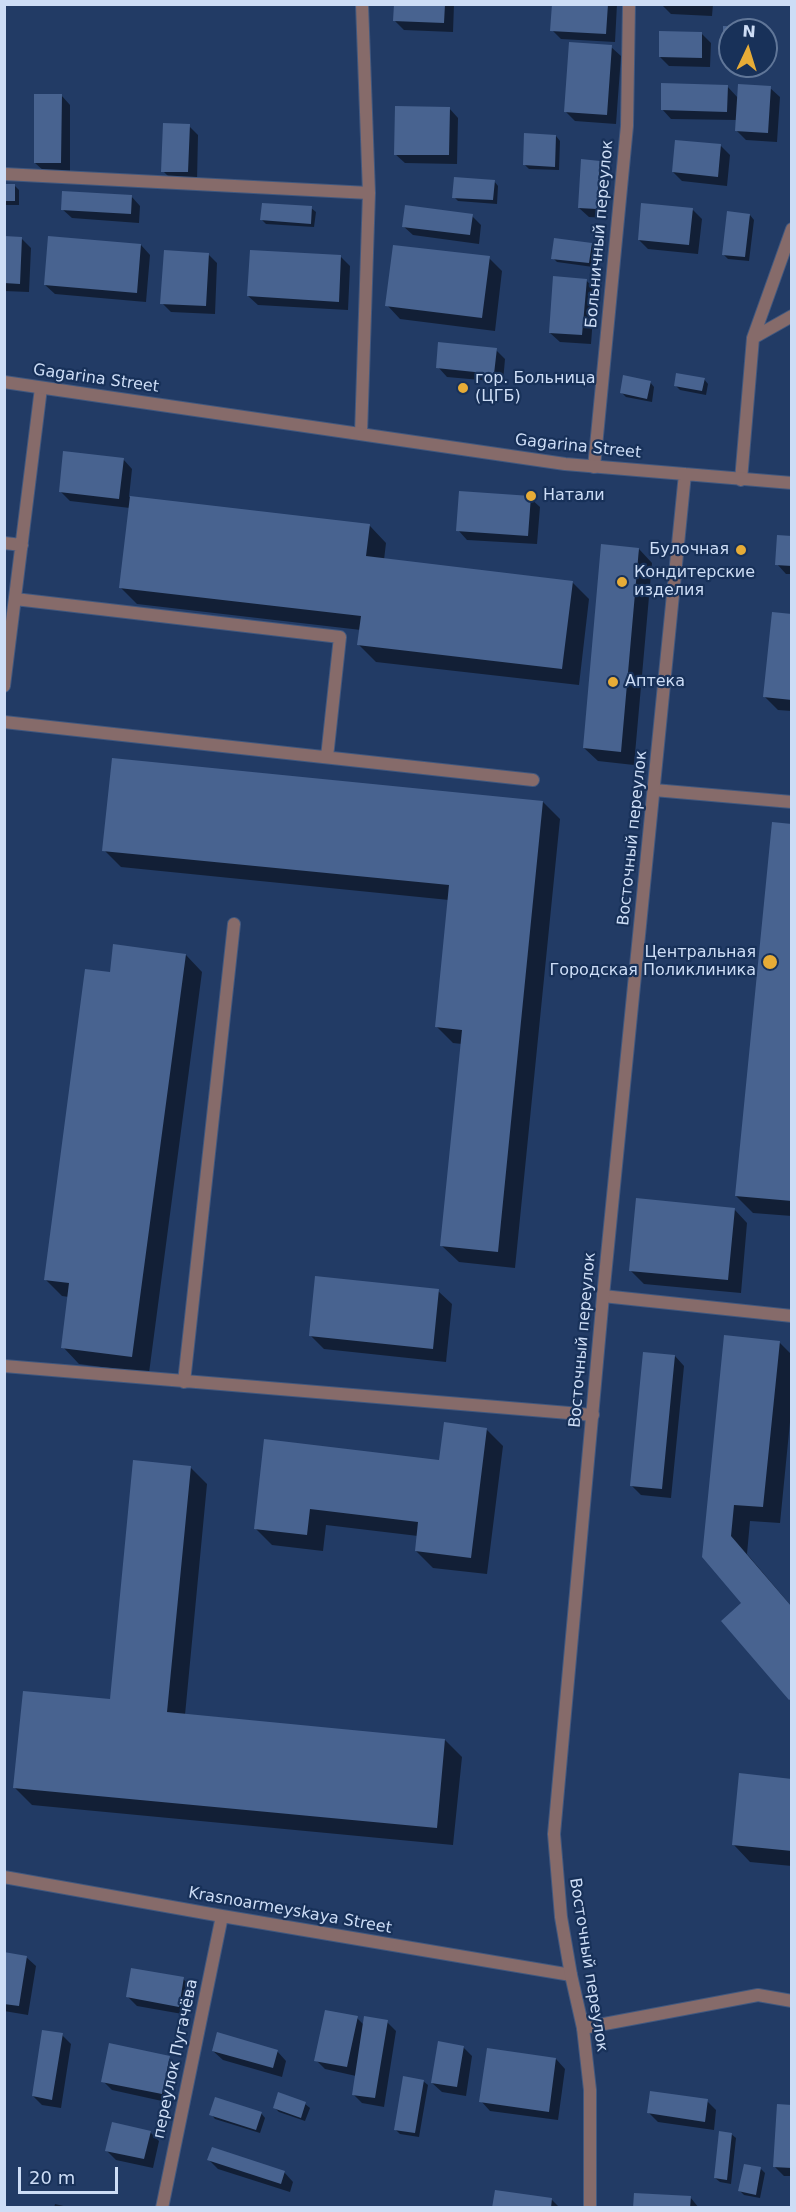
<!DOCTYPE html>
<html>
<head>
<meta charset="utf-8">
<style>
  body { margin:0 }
  #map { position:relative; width:796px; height:2212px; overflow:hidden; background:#223b65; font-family:"DejaVu Sans",sans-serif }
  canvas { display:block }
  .frame { position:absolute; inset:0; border:6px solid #cdddf6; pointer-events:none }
  .north { position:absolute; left:718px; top:18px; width:60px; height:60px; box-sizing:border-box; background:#183159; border:2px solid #607698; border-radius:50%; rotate:4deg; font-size:16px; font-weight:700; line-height:24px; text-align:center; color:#cdddf6 }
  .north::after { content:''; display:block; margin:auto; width:21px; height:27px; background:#e7ac37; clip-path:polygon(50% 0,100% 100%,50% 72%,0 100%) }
  .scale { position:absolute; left:18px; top:2167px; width:100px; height:27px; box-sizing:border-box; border:3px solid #cdddf6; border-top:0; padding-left:8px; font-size:18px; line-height:21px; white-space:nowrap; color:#cdddf6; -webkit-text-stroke:4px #183159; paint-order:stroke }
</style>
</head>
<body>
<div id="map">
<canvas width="796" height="2212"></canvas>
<div class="frame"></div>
<div class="north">N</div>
<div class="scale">20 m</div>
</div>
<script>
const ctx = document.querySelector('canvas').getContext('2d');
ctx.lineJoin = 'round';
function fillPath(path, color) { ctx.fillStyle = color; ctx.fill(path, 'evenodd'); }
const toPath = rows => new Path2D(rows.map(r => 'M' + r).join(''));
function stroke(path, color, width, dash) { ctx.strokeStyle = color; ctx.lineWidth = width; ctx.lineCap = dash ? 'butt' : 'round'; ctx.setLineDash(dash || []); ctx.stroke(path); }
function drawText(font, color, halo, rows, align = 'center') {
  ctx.font = font + ' "DejaVu Sans",sans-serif'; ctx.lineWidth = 4.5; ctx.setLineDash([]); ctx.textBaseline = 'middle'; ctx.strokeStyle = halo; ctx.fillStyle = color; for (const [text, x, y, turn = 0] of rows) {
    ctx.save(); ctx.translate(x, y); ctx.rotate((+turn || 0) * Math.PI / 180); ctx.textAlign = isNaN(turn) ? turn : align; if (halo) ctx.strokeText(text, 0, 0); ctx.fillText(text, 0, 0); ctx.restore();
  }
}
const shadow = toPath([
  [395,4,454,4,453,32,404,30,395,21],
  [553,4,617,4,615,42,561,39,552,30],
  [713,4,712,16,671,14,662,5],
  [702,34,711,43,710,67,669,66,660,57],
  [611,47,621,56,616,124,575,121,566,112],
  [727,86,738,98,770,88,780,97,777,142,746,140,736,130,737,120,671,119,662,109],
  [61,95,70,105,70,172,45,172,35,163],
  [449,108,458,118,457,164,405,163,395,154],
  [189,126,198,135,197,181,172,180,163,171],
  [556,136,560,141,559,170,529,169,524,164],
  [721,146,730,155,727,186,682,181,673,172],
  [600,162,609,172,606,218,589,217,579,208],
  [494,181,498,186,497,204,458,201,454,197],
  [4,186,15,186,19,190,19,205,4,205],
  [131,196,140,206,139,223,72,218,62,209],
  [311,208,316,212,314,227,266,224,262,220],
  [693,210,702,219,698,254,648,249,639,240],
  [750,215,754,220,749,261,728,259,723,254],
  [472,216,481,225,479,244,413,235,403,226],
  [4,237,21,238,31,248,29,292,4,291],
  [591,244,596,249,593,267,557,262,553,258],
  [141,245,150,255,146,302,55,294,45,285],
  [208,254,217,263,215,314,171,312,162,303],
  [341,257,350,266,348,310,258,305,248,296],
  [489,258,502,271,495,331,400,319,387,305],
  [586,280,595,290,591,344,560,342,550,333],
  [496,350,505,359,503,382,447,377,438,367],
  [704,379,708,384,706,395,680,390,676,386],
  [650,382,654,387,652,402,626,397,621,392],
  [123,459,132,469,129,497,370,526,386,543,384,560,572,582,589,599,579,685,376,662,359,645,361,630,137,604,120,587,130,508,70,501,60,491],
  [530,498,540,507,537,544,467,540,458,530],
  [792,538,792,574,786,574,777,564],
  [639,549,652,563,634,765,598,761,584,748],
  [792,615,792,711,778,710,764,696],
  [543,802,560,819,515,1268,459,1262,442,1246,462,1044,453,1043,436,1026,449,900,121,867,104,850],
  [792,825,792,1216,753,1213,736,1196],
  [186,955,202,972,149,1373,79,1364,63,1347,69,1297,62,1296,45,1279,111,974],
  [734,1209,747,1223,741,1293,644,1284,630,1270],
  [438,1291,452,1304,446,1362,324,1349,311,1336],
  [779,1342,792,1355,792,1402,780,1523,750,1521,747,1554,792,1607,792,1700,723,1621,744,1603,703,1557],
  [675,1356,684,1366,671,1498,641,1495,631,1485],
  [486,1429,503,1446,487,1574,433,1568,416,1551,418,1536,326,1525,323,1551,272,1545,255,1528,441,1462],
  [190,1467,207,1484,185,1715,445,1740,462,1757,453,1845,32,1805,15,1788,111,1701],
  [792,1780,792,1866,750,1862,734,1845],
  [4,1953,26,1957,36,1966,28,2015,4,2011],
  [183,1979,193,1988,188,2015,137,2006,128,1997],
  [357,2018,364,2025,387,2022,396,2031,384,2107,362,2103,353,2094,356,2076,325,2069,316,2060],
  [62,2035,71,2044,61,2108,42,2105,33,2096],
  [463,2047,472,2056,466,2096,442,2092,432,2083],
  [213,2051,277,2051,286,2061,282,2077,223,2060],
  [169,2058,179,2067,171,2103,112,2090,103,2081],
  [556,2059,565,2069,558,2120,490,2111,481,2101],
  [423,2081,428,2085,419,2137,400,2134,395,2129],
  [707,2101,716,2110,714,2130,658,2122,649,2113],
  [305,2104,310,2108,305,2121,279,2112,274,2107],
  [792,2107,792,2176,784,2176,774,2166],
  [261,2113,265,2118,260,2133,215,2119,211,2114],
  [150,2132,159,2141,153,2168,116,2160,107,2151],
  [731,2134,736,2138,731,2184,720,2182,715,2178],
  [209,2160,284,2172,293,2182,290,2192,218,2169],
  [761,2169,765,2173,760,2198,744,2195,740,2191],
  [690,2197,699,2208,634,2208],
  [552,2200,560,2208,494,2208],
  [55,2204,72,2208,54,2208]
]);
const building = toPath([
  [394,4,445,4,444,23,393,21],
  [552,4,608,4,606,34,550,31],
  [723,26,750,27,750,30,730,30,730,39,723,38],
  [659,31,702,32,702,58,659,57],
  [569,42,612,45,607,115,564,112],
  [661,83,728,85,727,112,661,110],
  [738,84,771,86,768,133,735,131],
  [34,94,62,94,61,163,34,163],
  [395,106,450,107,449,155,394,155],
  [163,123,190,124,188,172,161,172],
  [524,133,556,135,555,167,523,165],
  [675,140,721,144,718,177,672,172],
  [581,159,600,161,597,209,578,208],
  [454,177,495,180,493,200,452,198],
  [4,184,15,184,15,201,4,201],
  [62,191,132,195,131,214,61,210],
  [262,203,312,206,311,224,260,220],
  [641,203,693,208,689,245,638,240],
  [405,205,473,214,470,235,402,227],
  [727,211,750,214,745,257,722,255],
  [4,236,22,237,20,284,4,283],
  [48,236,141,244,137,293,44,285],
  [554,238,592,243,589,263,551,259],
  [393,245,490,256,482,318,385,306],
  [164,250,209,253,206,306,160,304],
  [250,250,341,255,339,302,247,296],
  [553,276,587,279,582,335,549,333],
  [438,342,497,348,494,374,436,368],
  [676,373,705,378,702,391,674,386],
  [623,375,651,381,647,399,620,393],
  [63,451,124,458,119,499,59,492],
  [459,491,531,496,528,536,456,531],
  [130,496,370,524,366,556,573,581,562,669,357,645,361,616,119,588],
  [777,535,792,536,792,566,775,565],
  [601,544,639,548,621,752,583,748],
  [772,612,792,614,792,700,763,697],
  [112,758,543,801,498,1252,440,1246,462,1030,435,1027,449,885,102,851],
  [772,822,792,824,792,1201,735,1196],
  [113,944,186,954,132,1357,61,1348,69,1283,44,1280,85,969,110,972],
  [636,1198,735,1208,728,1280,629,1271],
  [315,1276,439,1289,433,1349,309,1336],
  [724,1335,780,1341,763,1507,734,1505,731,1536,792,1607,792,1698,789,1700,721,1621,741,1603,702,1557],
  [643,1352,675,1355,662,1489,630,1486],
  [444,1422,487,1428,471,1558,415,1551,418,1522,310,1509,307,1535,254,1529,264,1439,439,1460],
  [133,1460,191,1466,167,1712,445,1739,437,1828,13,1788,23,1691,110,1699],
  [739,1773,792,1779,792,1851,732,1845],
  [4,1952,27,1956,19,2006,4,2004],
  [131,1968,184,1977,179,2007,126,1997],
  [325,2010,358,2016,347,2067,314,2061],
  [364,2016,388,2020,375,2098,352,2095],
  [42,2030,63,2033,52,2100,32,2096],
  [217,2032,278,2050,273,2068,212,2051],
  [438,2041,464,2046,457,2087,431,2083],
  [109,2043,170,2056,162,2094,101,2082],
  [487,2048,556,2058,549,2112,479,2102],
  [403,2076,424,2080,415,2133,394,2130],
  [650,2091,708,2099,705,2122,647,2113],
  [278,2092,306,2102,301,2118,273,2108],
  [215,2097,262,2112,256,2130,209,2115],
  [777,2104,792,2105,792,2168,773,2167],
  [112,2122,151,2131,144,2159,105,2151],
  [719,2131,732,2133,727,2180,714,2178],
  [212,2147,285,2171,281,2184,207,2160],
  [744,2164,761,2167,756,2195,738,2191],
  [495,2190,552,2198,551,2208,492,2208],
  [634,2193,691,2196,690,2208,633,2208]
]);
const service = toPath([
  [4,174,369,193],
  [361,434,369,193,362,4],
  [4,543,22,545],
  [15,599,340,637,327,757],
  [4,686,41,388],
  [4,722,533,780],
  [654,790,792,802],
  [603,1296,792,1316],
  [4,1366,593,1415],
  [184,1382,234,924]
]);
const minor = toPath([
  [753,338,792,316],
  [594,467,627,126,629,4],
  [741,480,753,338,792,229],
  [4,1877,222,1916,571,1975],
  [583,2028,758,1995,792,2001],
  [162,2208,222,1916]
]);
const tertiary = toPath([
  [4,382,565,464,792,483],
  [590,2208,590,2090,583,2028,571,1975,561,1917,554,1834,603,1296,685,474]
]);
const markers = [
  [463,388,6,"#e7ac37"],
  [531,496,6,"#e7ac37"],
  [741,550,6,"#e7ac37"],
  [622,582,6,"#e7ac37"],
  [613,682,6,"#e7ac37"],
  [770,962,8,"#e7ac37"]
];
const streetNames = [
  ["Больничный переулок",600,234,-85],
  ["Gagarina Street",96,379,8],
  ["Gagarina Street",578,447,6],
  ["Восточный переулок",633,838,-84],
  ["Восточный переулок",583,1340,-85],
  ["Krasnoarmeyskaya Street",290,1911,10],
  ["Восточный переулок",588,1965,81],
  ["переулок Пугачёва",176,2059,-78]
];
const poiNames = [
  ["гор. Больница",475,379],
  ["(ЦГБ)",475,397],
  ["Натали",543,496],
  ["Булочная",729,550,"right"],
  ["Кондитерские",634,573],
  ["изделия",634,591],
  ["Аптека",625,682],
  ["Центральная",756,953,"right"],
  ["Городская Поликлиника",756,971,"right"]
];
fillPath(shadow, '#0007');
fillPath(building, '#486390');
stroke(service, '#41587f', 14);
stroke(minor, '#41587f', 14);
stroke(tertiary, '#41587f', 14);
stroke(service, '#866b6a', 12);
stroke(minor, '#866b6a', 12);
stroke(tertiary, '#866b6a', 12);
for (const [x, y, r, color] of markers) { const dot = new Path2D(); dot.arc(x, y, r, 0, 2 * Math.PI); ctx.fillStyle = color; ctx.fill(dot); stroke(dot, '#183159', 2); }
drawText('16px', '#cdddf6', '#183159', streetNames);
drawText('16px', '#cdddf6', '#183159', poiNames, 'left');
</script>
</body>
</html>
